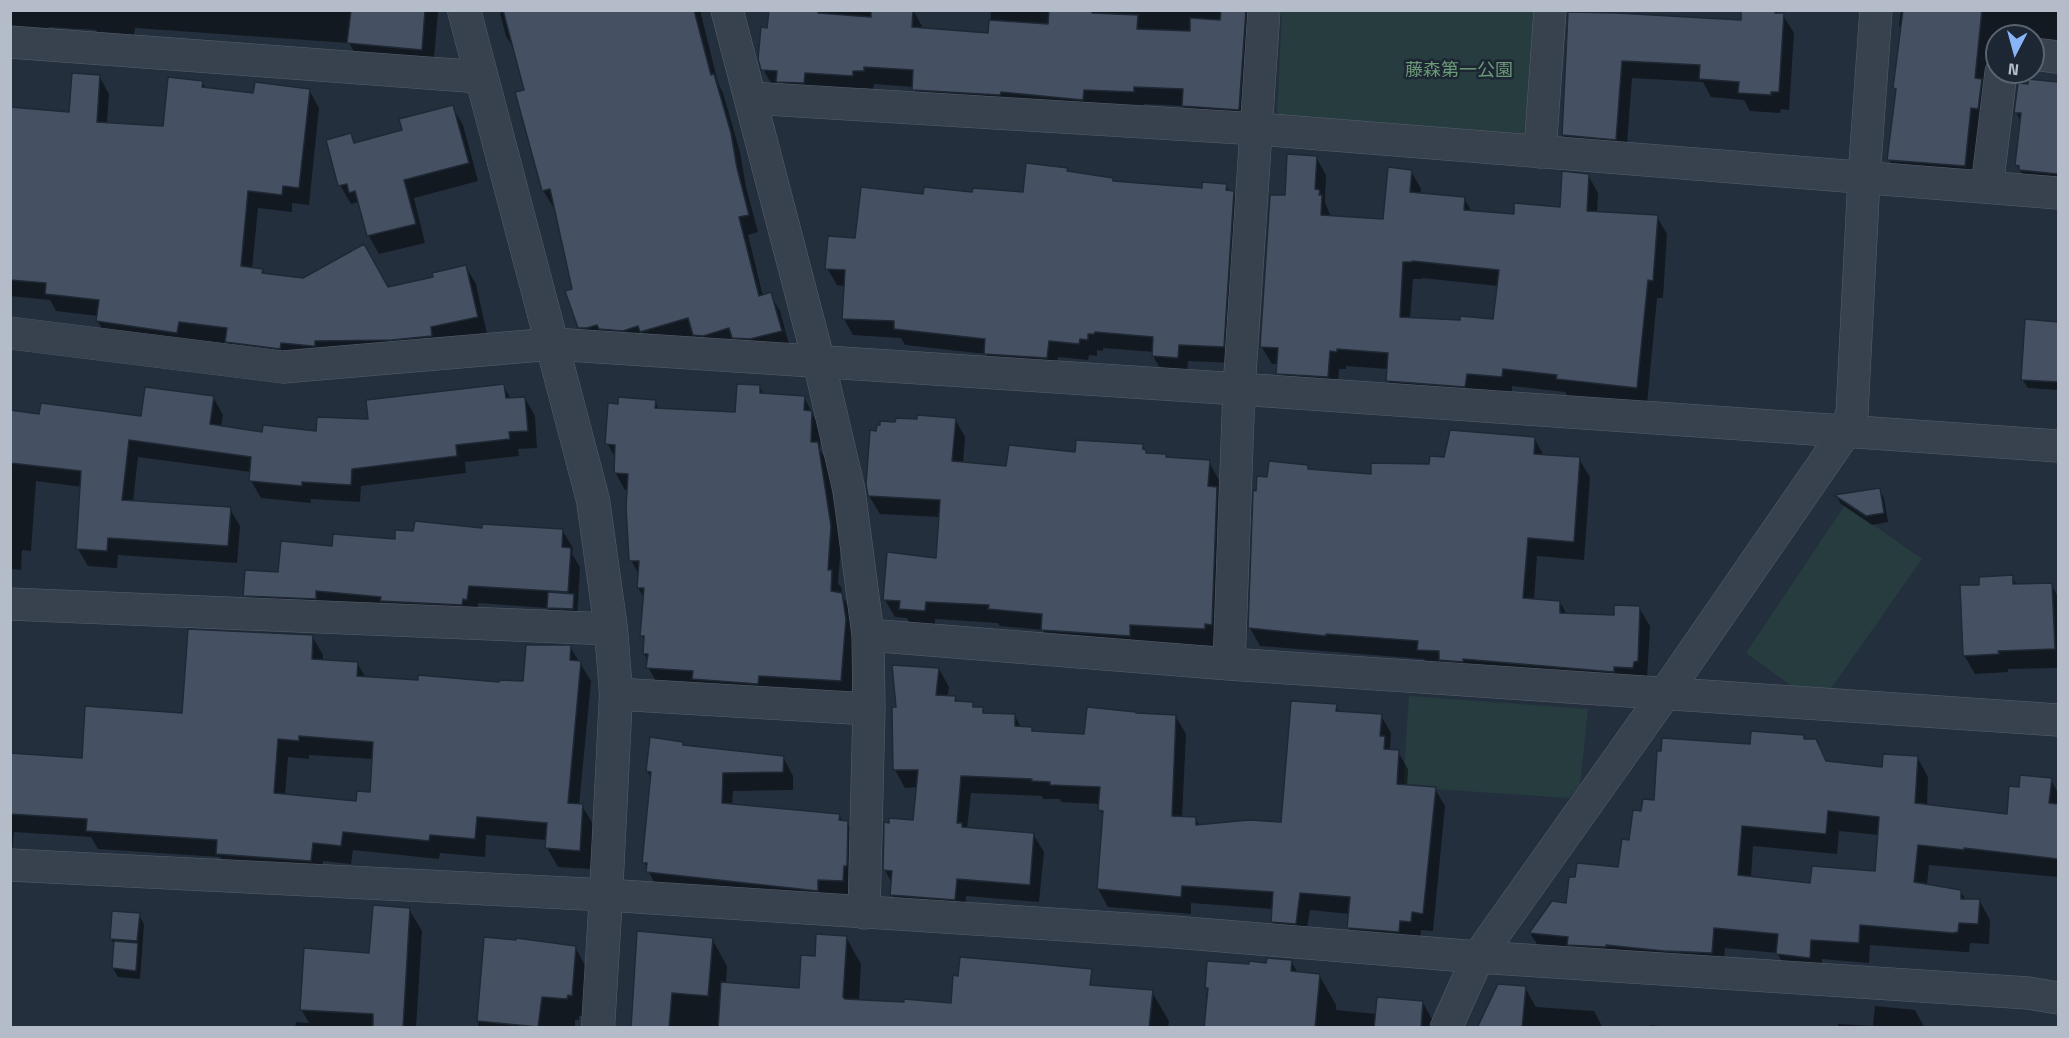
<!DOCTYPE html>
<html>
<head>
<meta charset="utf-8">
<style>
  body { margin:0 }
  #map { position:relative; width:2069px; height:1038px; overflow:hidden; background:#242f3e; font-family:"Titillium Web",sans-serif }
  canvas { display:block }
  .frame { position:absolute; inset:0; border:12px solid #b4bcc9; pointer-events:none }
  .north { position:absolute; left:1985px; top:24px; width:60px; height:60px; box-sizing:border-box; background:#1d2633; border:2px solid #59626f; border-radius:50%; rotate:186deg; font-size:16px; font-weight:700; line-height:24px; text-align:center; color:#b4bcc9 }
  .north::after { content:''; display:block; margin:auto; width:21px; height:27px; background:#8ab4f8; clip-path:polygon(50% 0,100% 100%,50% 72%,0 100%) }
</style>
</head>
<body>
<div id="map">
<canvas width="2069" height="1038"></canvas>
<div class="frame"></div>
<div class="north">N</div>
</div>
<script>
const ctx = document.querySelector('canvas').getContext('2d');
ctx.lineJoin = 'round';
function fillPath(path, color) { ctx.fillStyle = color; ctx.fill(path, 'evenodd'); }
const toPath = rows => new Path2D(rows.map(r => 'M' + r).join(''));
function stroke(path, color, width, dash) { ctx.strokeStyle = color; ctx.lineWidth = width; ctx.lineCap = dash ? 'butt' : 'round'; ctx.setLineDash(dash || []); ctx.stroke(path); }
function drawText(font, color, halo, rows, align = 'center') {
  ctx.font = font + ' "Titillium Web","Noto Sans JP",sans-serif'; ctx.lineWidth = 5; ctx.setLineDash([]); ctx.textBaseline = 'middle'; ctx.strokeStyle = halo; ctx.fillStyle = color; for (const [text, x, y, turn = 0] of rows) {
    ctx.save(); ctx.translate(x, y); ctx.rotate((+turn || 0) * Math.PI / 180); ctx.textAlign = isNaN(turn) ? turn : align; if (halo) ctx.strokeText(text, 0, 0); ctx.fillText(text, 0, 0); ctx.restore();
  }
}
const green = toPath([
  [1282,11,1539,11,1530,129,1522,138,1287,123,1277,113],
  [1845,505,1922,559,1830,690,1793,687,1746,653],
  [1409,696,1588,709,1580,785,1569,798,1403,787]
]);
const shadow = toPath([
  [10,10,437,10,438,12,433,69,361,63,349,43,135,28,134,36,99,35,96,30,49,27,49,30,10,31],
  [508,10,700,10,718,83,723,93,740,152,746,187,758,232,748,235,763,296,770,294,780,311,790,348,704,352,695,336,651,348,590,344,579,327,574,290,556,207,553,207,543,190,525,91,515,51,506,36,500,13],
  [770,10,913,10,923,28,990,35,991,10,1252,10,1249,127,1194,124,1184,106,1144,104,1144,110,923,107,913,87,874,84,873,89,863,88,863,94,773,87,763,69],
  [1569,10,1609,10,1609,13,1742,22,1742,10,1782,10,1781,15,1783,15,1794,33,1789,110,1781,109,1780,113,1750,111,1744,100,1711,97,1703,82,1632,78,1626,157,1574,153,1563,135],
  [1901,10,2058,10,2058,49,2033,47,2033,36,1997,36,1997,43,1990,42,1975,184,1900,178,1889,160,1897,92,1894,88,1902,30,1899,26],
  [99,76,109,94,107,124,164,128,202,82,206,89,255,94,309,90,319,108,309,205,292,203,292,212,258,208,252,269,262,270,264,275,388,289,435,278,466,267,476,284,487,334,237,359,228,344,188,339,187,350,107,338,97,320,98,316,56,311,50,300,10,296,10,109,70,114],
  [2030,80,2058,83,2058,190,2028,184,2017,165,2021,122,2016,112,2029,86],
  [452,107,463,125,478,181,414,198,425,243,379,254,369,236,362,211,357,202,351,204,340,185,350,135,355,144,404,131],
  [1316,157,1326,175,1325,202,1331,217,1385,220,1411,171,1421,189,1421,195,1464,198,1472,212,1515,215,1561,208,1588,175,1598,193,1597,213,1657,217,1667,234,1663,298,1657,298,1647,405,1568,397,1565,392,1512,386,1512,394,1398,398,1388,381,1388,369,1346,366,1346,369,1339,369,1337,394,1288,391,1278,373,1278,364,1272,364,1261,346,1286,197],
  [1422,278,1498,286,1495,321,1461,322,1410,319,1413,279,1422,279],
  [1067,169,1069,173,1113,179,1115,183,1204,189,1226,185,1230,192,1233,192,1243,209,1233,363,1188,361,1187,374,1163,373,1153,356,1154,352,1103,348,1103,351,1097,350,1097,356,1089,355,1088,360,1058,357,1056,374,996,371,986,354,905,345,901,338,853,335,844,319,845,286,837,285,827,268,856,240,924,196,1024,193],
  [2026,321,2058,323,2058,390,2028,388,2022,379],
  [503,385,511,399,525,398,535,416,537,448,518,449,519,456,465,462,466,473,361,486,360,502,311,499,311,503,261,498,251,481,251,472,138,457,133,502,230,509,240,526,237,563,118,555,117,568,88,566,78,549,82,487,36,481,31,551,22,550,21,570,10,569,10,412,41,415,143,417,213,397,223,415,221,427,263,433,318,433,370,421],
  [760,387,764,395,804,397,821,431,820,450,827,462,841,545,838,583,842,589,841,594,852,612,856,638,851,698,658,685,648,667,648,661,644,654,645,642,641,635,644,598,638,588,639,575,631,560,628,490,625,490,615,472,616,459,607,443,655,401,659,410,736,413],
  [955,419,965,437,963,464,1007,467,1076,454,1143,446,1147,454,1167,459,1209,462,1219,480,1219,492,1227,506,1214,646,1140,642,1053,647,1043,630,1000,626,998,623,935,619,935,628,911,626,907,618,895,617,885,600,938,559,940,517,880,514,869,496,878,432],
  [1534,438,1544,456,1579,459,1590,477,1584,560,1537,556,1534,600,1560,602,1567,615,1616,617,1639,608,1650,626,1647,680,1429,668,1424,659,1260,646,1250,628,1258,492,1269,479,1307,466,1310,471,1373,476,1430,466,1446,459],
  [1879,489,1884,498,1888,522,1872,525,1841,504,1836,496],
  [483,530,562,530,573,548,572,554,580,567,577,618,553,617,548,608,478,603,477,617,255,613,245,595,280,574,333,548],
  [2012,577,2017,585,2051,584,2058,597,2058,668,2008,669,2008,672,1975,674,1964,655,1981,587],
  [312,636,323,655,323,661,357,663,366,678,524,683,570,647,591,681,579,806,582,806,593,824,590,869,558,867,547,848,547,840,486,835,485,857,440,853,439,859,353,850,351,864,323,861,321,879,228,872,220,857,98,849,91,837,14,832,12,854,10,854,10,755,83,760,183,715],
  [309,755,374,759,372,794,357,803,285,796,288,757,309,759],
  [939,669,949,687,947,697,955,697,958,703,972,703,975,708,982,708,986,715,1015,716,1021,728,1031,728,1034,732,1086,736,1176,717,1186,734,1182,818,1195,819,1200,826,1282,824,1336,706,1340,713,1381,716,1391,733,1390,748,1392,751,1398,752,1408,769,1407,787,1435,789,1445,806,1433,931,1421,930,1420,939,1359,946,1349,928,1350,914,1310,910,1305,941,1282,939,1272,922,1273,909,1191,903,1191,914,1108,907,1098,889,1104,817,1100,810,1100,804,1061,802,1060,799,1043,799,1042,796,971,793,967,829,1033,834,1044,852,1039,902,966,896,964,917,902,912,892,894,892,883,885,870,915,822,918,787,905,788,895,770,894,709,897,708],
  [1803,737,1805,740,1815,741,1827,763,1884,769,1917,757,1928,777,1927,806,2008,815,2020,789,2051,780,2058,793,2058,877,1929,865,1927,885,1960,891,1966,900,1979,900,1990,920,1989,944,1970,943,1969,952,1965,952,1870,945,1869,963,1822,959,1821,977,1789,974,1777,953,1725,948,1723,972,1542,952,1530,933,1620,868,1643,812,1655,802,1751,746],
  [1839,831,1879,835,1877,872,1811,884,1751,877,1753,846,1837,854],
  [682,743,684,747,783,757,793,776,793,790,733,791,732,806,839,815,843,822,847,822,858,840,853,899,658,890,644,862,652,779,647,771],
  [409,909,422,931,416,1028,295,1028,296,1022,309,1023,301,1009,371,955],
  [139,915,144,924,140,979,118,977,113,968,115,946,111,939],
  [846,937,861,964,859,1001,1050,1028,632,1028,712,939,727,966,726,984,800,989,816,958],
  [485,938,575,947,587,969,583,1016,579,1016,579,1020,575,1020,575,1028,478,1028],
  [1291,961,1298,973,1319,975,1336,1005,1336,1010,1377,1014,1423,1003,1437,1028,1205,1028,1208,962,1251,965],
  [1525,988,1536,1007,1594,1011,1603,1028,1479,1028],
  [1152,992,1169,1021,1168,1028,1081,1028],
  [1875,1006,1915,1010,1925,1028,1838,1028,1838,1024,1873,1026],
  [1650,1025,1681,1028,1650,1028]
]);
const building = toPath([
  [351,10,425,10,422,50,347,43,351,10],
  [503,10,694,10,711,75,714,74,731,133,737,168,749,215,739,217,759,296,771,292,782,331,750,339,732,338,729,328,703,336,693,335,688,318,640,332,638,326,623,331,599,329,597,325,587,328,578,328,565,291,572,289,550,189,542,191,515,92,524,90,503,10],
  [769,10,818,10,818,13,871,17,871,10,913,10,912,27,988,33,989,20,1048,24,1049,10,1092,10,1092,13,1138,15,1137,29,1190,31,1190,18,1220,20,1221,10,1246,10,1239,110,1182,106,1183,89,1134,87,1134,92,1084,90,1083,100,1001,92,1000,95,912,90,913,70,864,67,864,71,853,71,853,76,805,73,804,83,776,82,777,71,761,70,758,59,761,27,767,28,769,10],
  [1741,10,1776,10,1775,13,1784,13,1779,92,1771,92,1771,95,1738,93,1739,82,1699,79,1700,65,1622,61,1616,140,1562,135,1568,12,1617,13,1741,20,1741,10],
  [1903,10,1982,10,1975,78,1982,79,1978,109,1971,108,1965,166,1887,160,1896,89,1893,88,1903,10],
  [72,73,100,75,97,122,163,126,168,77,203,81,202,87,253,93,255,82,310,89,299,188,283,186,282,195,248,191,241,266,263,269,262,273,303,278,364,244,388,287,433,277,432,273,466,265,478,317,431,327,432,336,392,340,315,341,315,346,312,346,281,343,280,349,225,342,227,328,179,322,177,333,96,321,99,300,45,294,46,283,10,280,10,107,69,112,72,73],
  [2028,79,2058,82,2058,174,2019,170,2019,166,2015,165,2021,113,2014,113,2018,83,2028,84,2028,79],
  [453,105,469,163,404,180,416,224,367,236,355,191,349,193,347,184,338,186,326,140,351,133,354,143,402,130,399,119,453,105],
  [1287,154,1317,156,1315,189,1320,190,1319,195,1322,195,1321,215,1383,219,1388,167,1412,170,1410,192,1465,197,1464,210,1514,214,1514,203,1560,207,1562,171,1589,174,1587,211,1658,215,1653,281,1648,280,1637,388,1556,379,1557,375,1503,369,1502,377,1467,374,1465,387,1386,381,1388,353,1337,349,1337,352,1330,351,1328,377,1276,374,1278,348,1260,347,1270,195,1285,195,1287,154],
  [1412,261,1499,270,1493,319,1460,316,1460,320,1400,317,1403,262,1412,262,1412,261],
  [1026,163,1068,168,1067,171,1113,178,1113,181,1202,188,1202,182,1227,184,1226,190,1234,191,1224,347,1179,345,1178,358,1152,356,1153,337,1095,332,1094,334,1088,334,1088,340,1080,339,1079,344,1049,341,1047,358,984,354,985,339,894,329,894,321,842,319,845,270,825,269,828,236,855,238,861,187,923,194,924,187,972,192,973,188,1023,192,1026,163],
  [2025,319,2058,322,2058,382,2021,380,2025,319],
  [504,384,506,398,525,397,528,431,509,432,510,439,456,445,457,456,352,469,351,485,302,482,302,486,249,481,251,457,129,440,122,500,231,507,228,546,108,538,107,551,76,549,81,471,10,463,10,410,39,414,41,403,141,416,145,387,214,396,210,424,262,432,263,425,316,431,317,417,368,419,366,400,504,384],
  [737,384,760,385,760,393,805,396,804,410,812,411,811,442,818,442,831,526,828,570,832,570,831,591,842,593,846,619,841,681,759,676,758,684,692,679,693,671,646,668,648,654,643,654,644,636,640,636,644,588,637,588,639,561,629,561,626,507,628,474,614,473,615,445,605,444,608,403,618,404,618,397,656,400,655,408,735,412,737,384],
  [917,415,956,418,952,461,1006,466,1009,445,1075,452,1076,440,1143,444,1143,449,1146,450,1146,453,1166,454,1166,457,1210,460,1208,486,1217,487,1212,625,1205,624,1205,629,1130,625,1130,636,1041,630,1042,614,988,609,989,605,926,602,925,611,899,609,900,601,883,600,887,552,936,558,940,500,868,496,866,484,870,430,876,431,877,425,880,425,880,421,895,422,896,418,917,419,917,415],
  [1450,430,1535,437,1534,454,1580,457,1574,542,1528,538,1523,598,1560,601,1560,613,1614,615,1614,605,1640,606,1638,661,1634,662,1633,668,1614,667,1614,672,1463,659,1463,662,1439,660,1439,651,1417,650,1418,641,1326,634,1326,636,1248,628,1253,490,1256,491,1257,476,1267,477,1269,461,1308,465,1308,469,1371,474,1371,463,1429,464,1430,456,1444,457,1450,430],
  [1880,488,1884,513,1866,516,1834,495,1880,488],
  [415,521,482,528,482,524,563,529,562,547,571,548,568,592,469,586,467,600,463,599,462,605,380,601,381,597,316,591,316,599,243,596,245,570,278,572,281,541,332,546,333,534,395,539,395,530,413,531,415,521],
  [2013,575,2013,584,2052,583,2055,649,1998,651,1999,654,1963,656,1960,585,1979,585,1979,577,2013,575],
  [548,592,574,594,573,609,547,608,548,592],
  [188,629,313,635,312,659,358,662,357,676,418,680,418,675,499,682,500,680,523,681,526,645,571,645,570,660,581,661,568,803,583,804,580,851,545,848,547,823,477,817,475,839,430,835,429,841,343,832,341,846,313,843,311,861,216,854,217,840,86,831,87,819,10,814,10,753,82,758,85,706,182,713,188,629],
  [299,736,373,742,370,792,357,791,356,801,274,793,278,739,299,741,299,736],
  [892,665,939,668,936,695,956,696,955,701,973,702,973,707,983,707,983,713,1015,714,1015,726,1032,727,1032,731,1084,734,1087,707,1136,712,1136,713,1176,715,1172,816,1196,817,1196,825,1249,820,1281,822,1291,701,1337,704,1336,711,1382,714,1380,736,1385,736,1384,749,1399,750,1397,784,1436,787,1423,914,1412,912,1411,922,1400,921,1399,932,1347,928,1350,897,1300,893,1296,924,1271,922,1273,892,1182,886,1181,897,1097,889,1103,811,1098,810,1100,787,1050,785,1050,782,1031,781,1032,779,961,776,957,823,962,823,962,827,1034,833,1030,885,957,879,955,900,890,895,892,871,883,870,884,822,889,823,889,818,913,820,918,770,893,770,892,707,896,707,892,665],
  [1751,731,1804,735,1804,739,1816,739,1826,761,1882,767,1883,754,1918,756,1915,803,2007,814,2009,786,2019,787,2020,775,2052,778,2049,803,2058,804,2058,859,1964,848,1964,850,1918,845,1914,882,1961,890,1961,899,1980,899,1978,924,1959,923,1958,932,1953,933,1860,925,1859,943,1811,940,1810,958,1776,954,1778,934,1714,928,1712,953,1664,951,1606,945,1606,947,1567,945,1568,937,1529,933,1552,901,1566,903,1569,877,1575,877,1577,863,1618,867,1622,839,1629,840,1633,810,1641,811,1643,799,1654,800,1657,751,1661,751,1662,738,1750,744,1751,731],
  [1828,811,1879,817,1875,871,1812,866,1810,883,1738,875,1742,826,1826,834,1828,811],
  [650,737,683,742,683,745,784,756,783,772,723,773,722,803,840,814,839,820,848,821,847,866,844,866,843,881,818,880,818,891,646,872,647,863,642,863,651,772,646,771,650,737],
  [373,905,410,908,403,1028,373,1028,373,1014,300,1010,304,948,369,953,373,905],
  [112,911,140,913,137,941,110,939,112,911],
  [637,931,713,938,708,996,672,993,669,1028,631,1028,637,931],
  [816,934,847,936,843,997,845,999,904,1002,904,999,951,1003,953,975,958,976,960,957,1030,963,1092,969,1090,985,1153,990,1149,1028,718,1028,721,982,799,988,801,955,815,956,816,934],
  [484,937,516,940,516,938,576,946,572,996,568,995,567,999,542,997,538,1027,477,1021,484,937],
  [114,941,138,943,136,971,112,968,114,941],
  [1267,958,1292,960,1291,971,1320,974,1315,1028,1204,1028,1208,988,1205,988,1207,961,1249,964,1249,961,1266,963,1267,958],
  [1498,984,1526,986,1522,1028,1477,1028,1498,984],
  [1377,997,1423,1001,1421,1028,1374,1028,1377,997]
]);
const minor = toPath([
  [727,10,819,362,849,490,868,635,869,709,864,913],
  [10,42,481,77],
  [2033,54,2058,57],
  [750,98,1258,129,2058,193],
  [1540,152,1550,10],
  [1987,187,2001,72],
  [10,333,283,367,553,344,1239,389,2058,446],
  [10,604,611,629],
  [868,635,1229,664,2058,720],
  [1229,664,1239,389,1264,10],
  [616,694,869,709],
  [10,865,606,895,1174,932,1478,957,2028,993,2058,998],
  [1446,1028,1478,957,1666,692,1846,431,1852,413,1864,178,1876,10]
]);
const tertiary = toPath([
  [464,10,593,500,611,629,616,694,606,895,598,1028]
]);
const parkNames = [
  ["藤森第一公園",1459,72]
];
fillPath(green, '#263c3f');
fillPath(shadow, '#0007');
fillPath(building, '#455162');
stroke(building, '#1f2835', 1.5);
stroke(minor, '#565f6c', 33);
stroke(tertiary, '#565f6c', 34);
stroke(minor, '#38414e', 32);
stroke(tertiary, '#38414e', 33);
drawText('18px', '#6b9a76', '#1d2633', parkNames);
</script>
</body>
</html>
